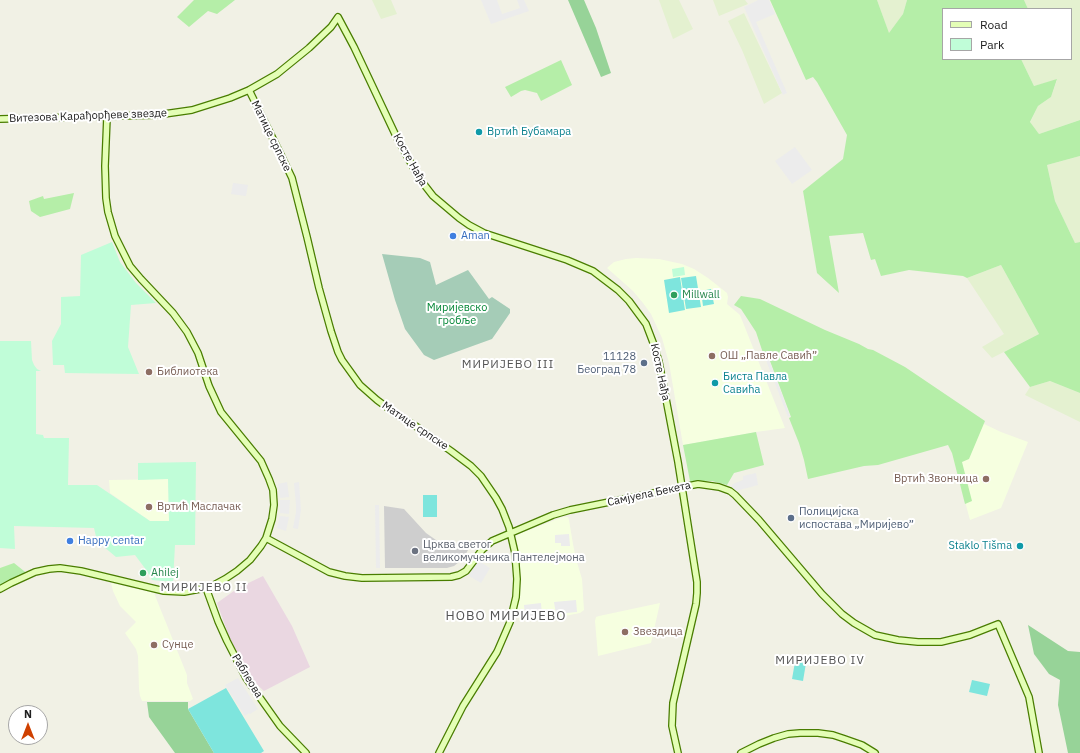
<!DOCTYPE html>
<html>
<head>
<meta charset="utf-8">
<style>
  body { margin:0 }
  #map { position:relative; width:1080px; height:753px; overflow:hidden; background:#f1f1e5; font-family:"IBM Plex Sans",sans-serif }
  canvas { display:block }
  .legend { position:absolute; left:942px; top:8px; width:130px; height:52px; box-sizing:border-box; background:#fff; border:1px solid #a6a6a6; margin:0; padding:5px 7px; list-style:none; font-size:12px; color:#202020 }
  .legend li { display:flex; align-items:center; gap:8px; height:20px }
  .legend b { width:20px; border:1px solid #a6a6a6 }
  .north { position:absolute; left:8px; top:705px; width:40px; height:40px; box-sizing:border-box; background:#fff; border:1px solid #a6a6a6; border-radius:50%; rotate:0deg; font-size:11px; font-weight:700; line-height:16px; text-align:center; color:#202020 }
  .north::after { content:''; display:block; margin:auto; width:14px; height:18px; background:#cf4000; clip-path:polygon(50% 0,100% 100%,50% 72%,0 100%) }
</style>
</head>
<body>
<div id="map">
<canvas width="1080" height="753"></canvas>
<ul class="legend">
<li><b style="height:5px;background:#e4feb6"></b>Road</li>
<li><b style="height:11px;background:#c0fdd8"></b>Park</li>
</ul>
<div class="north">N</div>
</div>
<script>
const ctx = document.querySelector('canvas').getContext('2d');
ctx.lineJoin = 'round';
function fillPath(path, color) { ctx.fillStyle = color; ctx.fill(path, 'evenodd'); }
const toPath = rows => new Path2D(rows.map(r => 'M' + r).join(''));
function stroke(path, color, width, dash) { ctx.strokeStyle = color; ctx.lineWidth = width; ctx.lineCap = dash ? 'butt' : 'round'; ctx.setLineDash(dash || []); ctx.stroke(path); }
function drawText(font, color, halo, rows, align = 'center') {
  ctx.font = font + ' "IBM Plex Sans",sans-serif'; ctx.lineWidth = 4; ctx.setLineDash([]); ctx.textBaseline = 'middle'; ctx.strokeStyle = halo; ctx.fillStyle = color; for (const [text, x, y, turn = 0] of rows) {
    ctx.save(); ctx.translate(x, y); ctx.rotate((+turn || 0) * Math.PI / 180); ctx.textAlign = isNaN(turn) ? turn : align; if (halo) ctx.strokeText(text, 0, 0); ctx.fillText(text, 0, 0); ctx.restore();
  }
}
const industrial = toPath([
  [263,576,292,626,310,667,264,691,254,682,246,671,230,639,217,603,238,588]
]);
const education = toPath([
  [636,258,659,259,682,264,694,269,708,278,727,293,728,297,727,304,740,315,785,428,756,432,683,445,669,363,662,338,651,314,643,303,633,291,607,268,614,262,626,259],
  [982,423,1001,432,1028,442,1001,508,970,520,952,453],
  [168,479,169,521,150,521,110,493,109,480],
  [563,517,568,517,569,520,573,544,576,559,582,579,584,610,580,613,549,619,529,620,519,618,517,617,516,613,519,595,520,573,519,555,516,535],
  [111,583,154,593,187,675,187,683,193,699,190,701,142,701,140,696,139,689,138,656,136,649,125,633,136,622,120,606,113,591],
  [660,603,651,643,598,656,595,621,596,617,599,616]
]);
const religious = toPath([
  [384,506,404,509,426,533,446,547,468,550,463,559,454,566,447,568,385,568]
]);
const farmland = toPath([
  [372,0,391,0,397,14,381,19],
  [659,0,679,0,693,29,673,39],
  [713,0,745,0,748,4,719,16],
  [877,0,907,0,903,14,897,24,889,34],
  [1024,0,1080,0,1080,120,1039,134,1030,123,1038,106,1051,97,1057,80,1034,86,1021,59,1071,59,1071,9,1028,9],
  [744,13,782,93,764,104,742,50,728,21],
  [1080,156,1080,242,1075,243,1055,201,1047,165],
  [1001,265,1039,334,992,358,982,347,1004,334,967,278],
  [1050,381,1080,393,1080,422,1025,395,1030,387]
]);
const grass = toPath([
  [194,0,235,0,217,14,208,11,189,27,177,17],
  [770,0,877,0,889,33,903,14,907,0,1024,0,1028,9,943,9,943,59,1021,59,1034,86,1057,79,1051,97,1038,106,1030,122,1039,134,1080,120,1080,156,1047,165,1055,201,1075,243,1080,242,1080,393,1050,381,1030,387,1004,352,1039,334,1001,265,967,278,963,276,909,270,881,276,875,259,871,260,863,233,829,236,839,293,817,273,803,191,843,159,847,135,817,82,813,77,806,80],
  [561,60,572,85,541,101,537,93,525,90,521,91,511,97,505,87],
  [74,193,70,209,40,217,31,211,29,201,43,196,44,199],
  [741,296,760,299,825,330,859,344,868,349,873,350,905,367,985,421,969,459,962,462,972,501,965,504,952,453,948,445,878,465,864,466,808,479,804,460,799,443,789,418,791,417,767,353,763,353,756,332,741,309,734,305],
  [756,432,764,465,734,473,727,485,712,481,690,481,683,445],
  [14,563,29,575,0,590,0,568]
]);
const forest = toPath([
  [568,0,584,0,596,28,611,73,601,77],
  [1028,625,1068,651,1080,652,1080,753,1068,753,1058,705,1060,680,1049,674,1034,654],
  [147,702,188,702,188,709,214,753,175,753,149,717]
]);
const cemetery = toPath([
  [382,254,420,258,430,262,436,285,468,270,489,299,492,297,510,309,510,313,492,339,434,360,424,355,405,329,395,300]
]);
const park = toPath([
  [112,242,120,262,136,283,156,303,131,305,128,347,139,374,65,373,64,365,53,365,52,341,61,324,61,297,80,296,81,255],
  [684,267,685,275,673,277,672,269],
  [0,341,31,341,32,360,34,365,37,369,41,371,36,371,36,434,43,435,44,438,69,438,68,485,97,485,150,521,169,521,168,479,138,480,138,463,196,462,195,545,175,545,173,582,152,580,147,571,135,555,116,557,97,541,94,528,14,526,15,549,0,548]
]);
const pitch = toPath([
  [696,276,701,307,686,309,681,278],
  [680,277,685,310,669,313,664,280],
  [711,289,714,304,703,306,701,291],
  [423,495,437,495,437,517,423,517],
  [795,662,806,663,803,681,792,679],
  [972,680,990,684,987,696,969,692],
  [226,688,264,751,261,753,214,753,188,709]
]);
const parking = toPath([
  [481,0,497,0,502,14,520,8,517,0,524,0,529,11,491,24],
  [758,0,769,0,775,14,756,22,787,93,783,95,744,7],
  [795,147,812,170,792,184,775,161],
  [233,183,248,185,246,196,231,194],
  [767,354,790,416,788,417,764,355],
  [756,473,758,485,736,491,732,486,733,484,743,480,743,476],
  [287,482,289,497,280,498,278,484],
  [299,482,301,510,298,529,293,528,296,512,296,505,294,483],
  [280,500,290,500,289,514,280,513],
  [375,505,379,505,380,568,376,568],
  [280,516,289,517,286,531,277,528],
  [569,534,570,546,561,546,561,543,555,543,555,535],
  [477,560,490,568,481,583,469,576],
  [576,600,577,612,556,614,554,602],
  [541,603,542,615,525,617,524,605],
  [238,678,258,709,250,714,249,713,245,716,225,685]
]);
const secondary = toPath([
  [249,90,281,155,292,178,307,237,319,288,331,331,338,352,342,360,360,385,377,400,396,414,417,427,451,451,471,466,481,476,496,498,502,509,509,527,515,553,517,579,516,597,510,622,497,652,463,706,439,753],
  [0,119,157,115,192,110,230,98,249,90,277,74,309,48,331,27,338,17,354,47,396,136,419,178,433,196,459,218,469,225,484,233,567,260,593,271,618,290,629,301,646,324,654,345,659,362,678,462,697,582,697,593,696,604,673,703,672,726,678,753],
  [266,538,329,572,345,576,362,578,451,577,459,575,466,571,482,550,492,541,553,515,570,510,693,485,698,484,719,487,730,491,735,495,759,520,822,594,842,614,854,623,875,635,898,640,918,642,941,642,970,635,998,624,1029,697,1039,753],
  [206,588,218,621,227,641,246,678,280,726,306,753],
  [0,589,11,583,35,572,49,569,60,568,81,571,164,591,184,592,200,589,212,586,225,579,237,571,250,560,261,546,266,538,272,519,274,505,273,490,269,479,261,461,221,412,209,386,198,353,187,332,173,313,141,279,130,266,115,236,108,212,106,198,105,166,107,117],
  [741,753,759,744,774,738,788,734,800,733,818,733,833,735,845,739,862,745,875,753]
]);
const markers = [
  [479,132,4,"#0f9aa8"],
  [453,236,4,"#3f7fe0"],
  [674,295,4,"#2e9e5b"],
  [712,356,4,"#8d6e63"],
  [644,363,4,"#5c6f8a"],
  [149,372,4,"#8d6e63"],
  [715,383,4,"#0f9aa8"],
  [986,479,4,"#8d6e63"],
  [149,507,4,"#8d6e63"],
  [791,518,4,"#5c6f8a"],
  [70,541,4,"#3f7fe0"],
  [1020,546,4,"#0f9aa8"],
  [415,551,4,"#6b7280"],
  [143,573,4,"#2e9e5b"],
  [625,632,4,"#8d6e63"],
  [154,645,4,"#8d6e63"]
];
const streetNames = [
  ["Витезова Карађорђеве звезде",88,116,-2],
  ["Матице српске",271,136,64],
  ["Косте Нађа",410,160,61],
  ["Косте Нађа",660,372,78],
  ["Матице српске",415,426,34],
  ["Самјуела Бекета",649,494,-12],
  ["Раблеова",247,676,59]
];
const cultureNames = [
  ["Вртић Бубамара",487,132],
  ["Биста Павла",723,377],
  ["Савића",723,390],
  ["Staklo Tišma",1012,546,"right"]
];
const shopNames = [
  ["Aman",461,236],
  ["Happy centar",78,541]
];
const leisureNames = [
  ["Millwall",682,295],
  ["Ahilej",151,573]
];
const parkNames = [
  ["Миријевско",457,308],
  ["гробље",457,321]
];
const educationNames = [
  ["ОШ „Павле Савић”",720,356],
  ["Библиотека",157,372],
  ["Вртић Звончица",978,479,"right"],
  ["Вртић Маслачак",157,507],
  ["Звездица",633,632],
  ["Сунце",162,645]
];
const serviceNames = [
  ["11128",636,357],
  ["Београд 78",636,370],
  ["Полицијска",799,512,"left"],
  ["испостава „Миријево”",799,525,"left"]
];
const worshipNames = [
  ["Црква светог",423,545],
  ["великомученика Пантелејмона",423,558]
];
const neighbourhoodNames = [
  ["МИРИЈЕВО III",508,365],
  ["МИРИЈЕВО II",204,588],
  ["МИРИЈЕВО IV",820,661]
];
const quarterNames = [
  ["НОВО МИРИЈЕВО",506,616]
];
fillPath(industrial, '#ead7e1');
fillPath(education, '#f6ffe0');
fillPath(religious, '#cecece');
fillPath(farmland, '#e4f1d0');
fillPath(grass, '#b5eea8');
fillPath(forest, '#97d398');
fillPath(cemetery, '#a5ccb7');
fillPath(park, '#c0fdd8');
fillPath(pitch, '#7ee5dd');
fillPath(parking, '#ececec');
stroke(secondary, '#497d00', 8);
stroke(secondary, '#e4feb6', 5.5);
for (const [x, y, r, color] of markers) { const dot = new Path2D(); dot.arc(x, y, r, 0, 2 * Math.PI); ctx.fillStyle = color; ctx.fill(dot); stroke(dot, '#fff', 1.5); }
drawText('11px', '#202020', '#fff', streetNames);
drawText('11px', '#0d838f', '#fff', cultureNames, 'left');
drawText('11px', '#366cbe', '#fff', shopNames, 'left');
drawText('11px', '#27864d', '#fff', leisureNames, 'left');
drawText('11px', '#048737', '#fff', parkNames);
drawText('11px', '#785e54', '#fff', educationNames, 'left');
drawText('11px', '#4e5e75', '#fff', serviceNames, 'right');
drawText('11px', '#5b616d', '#fff', worshipNames, 'left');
ctx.letterSpacing = '1px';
drawText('12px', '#535353', '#fff', neighbourhoodNames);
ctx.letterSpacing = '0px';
ctx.letterSpacing = '1px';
drawText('13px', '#535353', '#fff', quarterNames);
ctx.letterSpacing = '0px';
</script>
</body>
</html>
